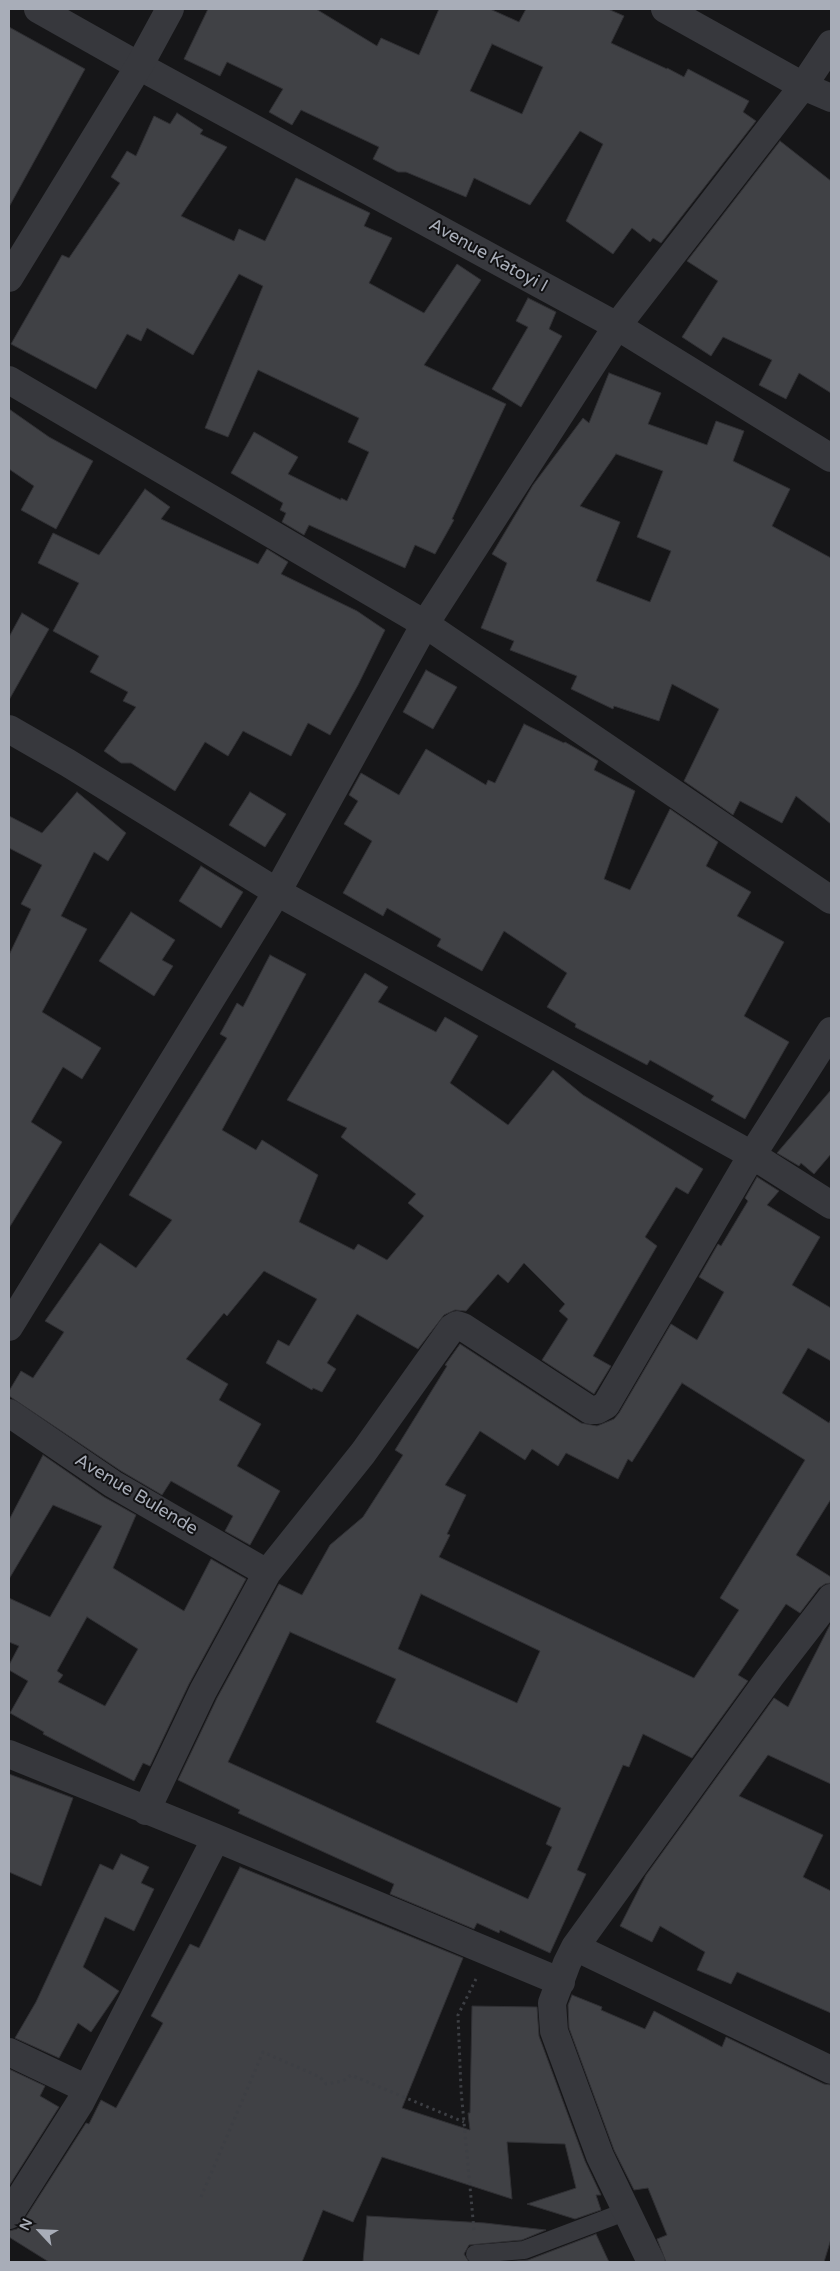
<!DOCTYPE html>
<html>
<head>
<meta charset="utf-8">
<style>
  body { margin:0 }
  #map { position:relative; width:840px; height:2271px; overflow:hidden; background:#161618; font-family:"Varela Round",sans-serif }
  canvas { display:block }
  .frame { position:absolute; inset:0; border:10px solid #a8adb8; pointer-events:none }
  .north { position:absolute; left:15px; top:2206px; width:50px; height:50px; -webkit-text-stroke:4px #111113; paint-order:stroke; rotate:295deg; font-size:14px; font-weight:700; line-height:20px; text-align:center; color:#a8adb8 }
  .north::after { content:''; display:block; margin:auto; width:18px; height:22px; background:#a8adb8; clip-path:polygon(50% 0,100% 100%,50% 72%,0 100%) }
</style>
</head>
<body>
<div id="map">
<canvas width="840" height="2271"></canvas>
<div class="frame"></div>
<div class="north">N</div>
</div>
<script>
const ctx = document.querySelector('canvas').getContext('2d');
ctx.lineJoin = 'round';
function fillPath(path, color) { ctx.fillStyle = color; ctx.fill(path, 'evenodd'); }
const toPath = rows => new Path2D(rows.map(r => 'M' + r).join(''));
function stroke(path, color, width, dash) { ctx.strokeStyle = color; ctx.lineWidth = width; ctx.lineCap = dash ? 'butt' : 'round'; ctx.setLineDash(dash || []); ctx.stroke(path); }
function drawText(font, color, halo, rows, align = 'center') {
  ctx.font = font + ' "Varela Round",sans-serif'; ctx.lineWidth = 4; ctx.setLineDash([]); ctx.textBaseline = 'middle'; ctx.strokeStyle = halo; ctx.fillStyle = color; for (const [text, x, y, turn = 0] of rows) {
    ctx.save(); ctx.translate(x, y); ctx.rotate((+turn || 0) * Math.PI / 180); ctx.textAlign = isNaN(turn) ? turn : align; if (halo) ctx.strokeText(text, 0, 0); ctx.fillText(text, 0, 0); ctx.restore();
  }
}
const building = toPath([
  [208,9,316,9,377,46,381,38,419,55,439,9,490,9,519,22,526,9,608,9,624,16,611,43,667,69,667,68,684,77,688,69,749,101,743,112,756,121,661,243,653,238,650,242,632,228,613,254,566,221,603,144,580,131,530,205,474,178,466,197,406,172,398,172,373,159,379,147,301,110,292,125,269,112,283,89,227,62,220,76,184,59,208,9],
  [492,44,543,67,522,114,470,91,492,44],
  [9,27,85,69,9,207,9,27],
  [177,113,203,130,200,134,227,147,181,216,234,241,239,229,265,241,296,178,370,213,364,226,392,238,369,283,424,313,457,264,481,280,424,365,506,404,452,519,454,520,435,554,415,545,405,568,309,525,304,535,282,522,286,513,280,510,283,503,231,473,254,432,298,457,288,474,341,500,341,498,347,501,369,452,348,442,359,418,258,370,228,437,205,428,263,286,239,274,193,355,147,328,141,341,127,334,96,389,11,344,62,255,69,258,120,183,111,177,127,151,136,156,154,116,170,124,177,113],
  [780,141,831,181,831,393,799,373,786,399,759,385,772,360,723,337,711,356,682,337,718,281,687,261,780,141],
  [528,298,556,312,549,329,562,336,521,407,492,389,528,327,516,321,528,298],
  [609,373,661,393,648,424,707,445,716,421,744,431,733,461,790,489,772,526,831,558,831,824,796,796,782,823,740,801,733,815,684,781,719,709,672,684,659,721,614,706,613,709,571,689,577,676,510,650,514,641,481,628,507,563,492,554,533,485,583,418,589,423,609,373],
  [616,454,663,471,637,537,671,551,650,602,596,581,620,522,580,506,616,454],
  [9,409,49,437,93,461,56,529,21,510,34,486,9,469,9,409],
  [145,489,170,507,161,519,258,564,267,549,288,562,281,574,357,611,385,630,358,685,330,735,308,723,291,756,243,731,228,756,205,742,175,791,131,763,121,763,104,751,136,707,123,701,128,692,90,672,99,656,53,631,79,583,38,563,53,533,99,555,145,489],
  [22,613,49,629,9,700,9,637,22,613],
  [426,670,457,687,433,729,403,712,426,670],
  [524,724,564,743,565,742,598,761,594,770,635,791,604,879,630,890,670,809,718,842,706,866,751,892,737,916,784,942,744,1016,789,1042,745,1119,711,1100,714,1096,650,1060,647,1065,575,1027,576,1024,547,1007,567,973,504,931,482,971,437,946,441,939,387,908,383,916,343,893,372,841,344,824,358,801,349,795,361,773,399,795,426,749,486,785,488,780,495,783,524,724],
  [77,792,126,833,108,861,94,852,61,916,87,929,42,1012,101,1048,82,1079,63,1067,31,1122,62,1142,9,1228,9,955,31,909,21,904,42,865,9,848,9,816,42,833,77,792],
  [250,792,286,814,265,847,229,825,250,792],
  [201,866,243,892,221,928,179,901,201,866],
  [131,912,175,940,162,960,173,966,154,996,99,961,131,912],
  [270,955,306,974,222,1130,256,1150,262,1140,318,1175,299,1222,354,1250,358,1244,387,1260,424,1216,408,1203,416,1194,341,1137,347,1128,287,1100,365,973,388,987,378,1002,436,1032,445,1017,478,1036,450,1083,508,1125,553,1070,583,1095,703,1169,688,1194,676,1187,645,1237,657,1246,593,1356,611,1366,594,1394,542,1360,568,1319,559,1311,565,1304,524,1263,508,1283,498,1274,466,1311,455,1310,444,1315,418,1349,357,1314,327,1363,336,1369,322,1392,313,1388,312,1390,266,1363,278,1340,289,1346,317,1299,264,1271,227,1316,224,1313,186,1359,228,1384,219,1400,261,1424,237,1466,280,1491,250,1545,225,1531,233,1516,171,1481,162,1495,121,1471,9,1396,9,1391,21,1371,33,1378,64,1332,45,1321,100,1243,136,1268,172,1220,129,1195,227,1038,220,1034,237,1003,243,1007,270,955],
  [831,1090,831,1154,814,1174,801,1163,799,1166,777,1153,831,1090],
  [757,1177,779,1191,767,1205,820,1237,792,1285,831,1308,831,1361,808,1348,782,1393,829,1423,831,1419,831,1499,796,1555,831,1577,831,1583,825,1584,819,1588,800,1613,786,1604,738,1675,748,1681,692,1758,643,1734,629,1767,623,1765,577,1870,586,1874,550,1953,500,1930,499,1933,477,1923,474,1929,390,1894,394,1884,238,1813,240,1810,178,1780,217,1698,279,1584,302,1595,330,1545,363,1517,403,1455,395,1450,447,1366,445,1365,460,1344,581,1423,597,1426,614,1419,619,1413,671,1324,697,1340,724,1292,699,1277,718,1244,721,1246,748,1201,745,1198,757,1177],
  [682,1383,805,1460,720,1598,739,1610,694,1678,439,1557,450,1535,447,1534,466,1495,445,1485,480,1431,525,1460,532,1449,558,1466,566,1453,618,1479,628,1459,632,1462,682,1383],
  [421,1594,540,1651,517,1703,398,1649,421,1594],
  [290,1632,396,1679,376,1722,561,1808,546,1844,552,1847,528,1899,228,1762,290,1632],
  [43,1455,104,1497,136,1515,113,1568,184,1611,211,1559,246,1579,189,1684,150,1766,143,1763,134,1781,43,1734,44,1732,10,1713,28,1681,9,1670,9,1665,19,1646,9,1642,9,1598,50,1617,102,1526,53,1505,9,1579,9,1520,43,1455],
  [87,1617,138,1649,105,1706,58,1682,63,1675,57,1671,87,1617],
  [831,1623,831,1784,768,1755,739,1796,823,1835,803,1877,831,1891,831,2013,737,1972,731,1984,697,1970,705,1952,660,1926,652,1942,620,1926,646,1875,774,1698,788,1707,831,1623],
  [9,1774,73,1798,41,1886,9,1872,9,1774],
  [121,1854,149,1867,141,1883,154,1889,134,1931,105,1917,83,1967,119,1991,91,2032,78,2023,59,2058,15,2038,36,2002,100,1864,113,1870,121,1854],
  [240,1867,463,1958,402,2108,470,2130,468,2113,470,2113,472,2006,537,2007,539,2036,585,2161,601,2195,596,2195,601,2210,575,2219,527,2204,576,2188,565,2144,507,2142,512,2199,382,2157,353,2222,323,2210,302,2262,49,2262,9,2237,9,2231,17,2229,22,2223,86,2123,89,2124,101,2100,116,2108,163,2023,151,2016,190,1944,199,1948,240,1867],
  [572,1995,602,2007,601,2010,645,2029,654,2011,722,2047,726,2037,824,2084,831,2085,831,2239,824,2262,666,2262,657,2239,667,2235,648,2188,634,2190,614,2150,569,2028,568,2005,572,1995],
  [9,2069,45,2086,40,2096,59,2107,9,2186,9,2069],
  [367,2216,485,2223,546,2230,522,2240,469,2245,464,2254,469,2262,363,2262,367,2216],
  [596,2234,609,2262,505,2262,528,2260,596,2234]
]);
const path = toPath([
  [201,2197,263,2052,320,2077,326,2084,343,2081,351,2075,464,2122],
  [474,2230,461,2090,458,2015,476,1979]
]);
const service = toPath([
  [475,2254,524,2250,627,2211]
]);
const minor = toPath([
  [38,9,139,66,617,326,831,458],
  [665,9,803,86,831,98],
  [9,380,425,624,831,900],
  [9,729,68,763,277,892,752,1155,831,1205],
  [9,1327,277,892,425,624,617,326,803,86,831,44],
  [9,1413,113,1484,267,1573],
  [9,1754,216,1838,561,1982],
  [146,1811,203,1691,267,1573,363,1453,452,1328,457,1325,463,1327,590,1410,597,1410,606,1405,752,1155,831,1031],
  [575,1947,831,2070],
  [9,2052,87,2089],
  [9,2215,80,2103,216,1838],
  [651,2262,600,2156,554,2031,552,2003,567,1963,575,1947,770,1677,831,1598]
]);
const tertiary = toPath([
  [9,278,139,66,170,9]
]);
const streetNames = [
  ["Avenue Katoyi I",488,256,29],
  ["Avenue Bulende",136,1495,31]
];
fillPath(building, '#404145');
stroke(building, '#303034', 1);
stroke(path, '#3d3f44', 3, [2.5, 4]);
stroke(service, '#37383d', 18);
stroke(minor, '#37383d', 28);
stroke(tertiary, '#37383d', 28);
drawText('18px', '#a8adb8', '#111113', streetNames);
</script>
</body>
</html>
